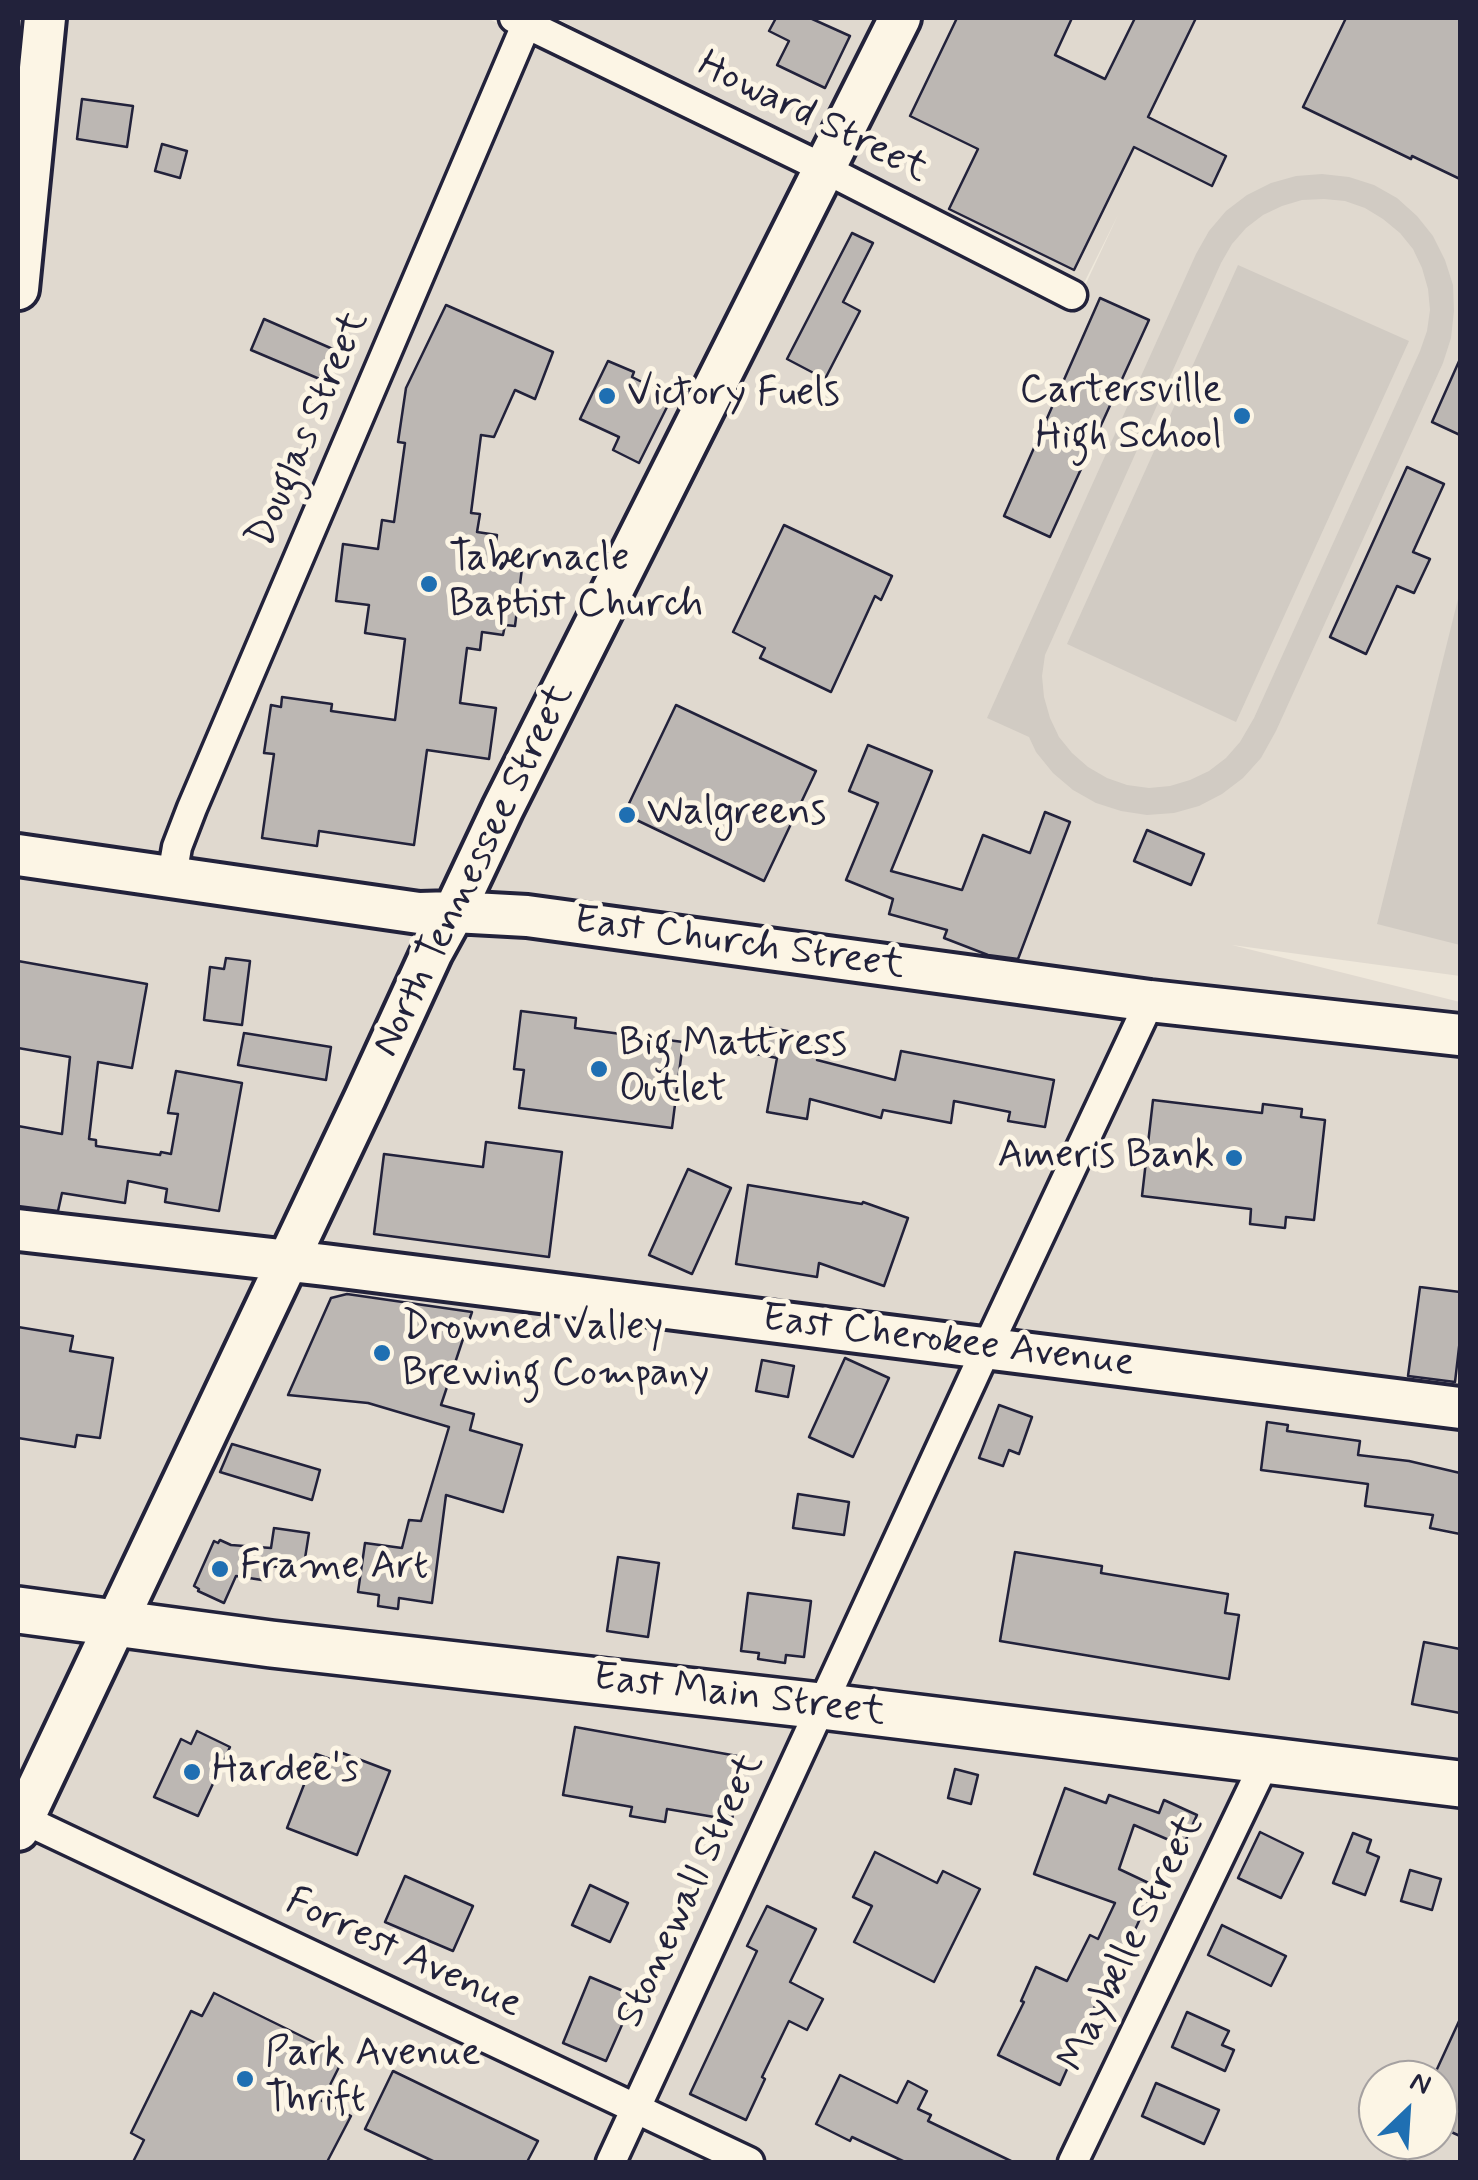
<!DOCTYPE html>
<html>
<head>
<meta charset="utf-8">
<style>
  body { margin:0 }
  #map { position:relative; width:1478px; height:2180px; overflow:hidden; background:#efe8db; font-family:Mynerve,sans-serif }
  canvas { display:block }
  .frame { position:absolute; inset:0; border:20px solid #22223b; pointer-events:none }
  .north { position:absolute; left:1358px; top:2060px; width:100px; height:100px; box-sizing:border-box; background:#fcf5e5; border:2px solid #a5a1a1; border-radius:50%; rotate:25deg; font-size:28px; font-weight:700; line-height:40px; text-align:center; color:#22223b }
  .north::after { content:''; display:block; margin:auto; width:35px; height:45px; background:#1f6fb2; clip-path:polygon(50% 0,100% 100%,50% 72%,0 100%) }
</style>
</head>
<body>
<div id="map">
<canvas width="1478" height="2180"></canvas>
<div class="frame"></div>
<div class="north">N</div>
</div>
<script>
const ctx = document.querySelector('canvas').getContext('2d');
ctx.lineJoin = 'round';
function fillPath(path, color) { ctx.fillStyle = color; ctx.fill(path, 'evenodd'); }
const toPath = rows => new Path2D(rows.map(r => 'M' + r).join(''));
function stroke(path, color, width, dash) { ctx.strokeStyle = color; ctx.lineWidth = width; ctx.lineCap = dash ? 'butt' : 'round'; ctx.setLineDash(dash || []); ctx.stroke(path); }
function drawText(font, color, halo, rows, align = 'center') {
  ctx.font = font + ' Mynerve,sans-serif'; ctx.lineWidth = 10; ctx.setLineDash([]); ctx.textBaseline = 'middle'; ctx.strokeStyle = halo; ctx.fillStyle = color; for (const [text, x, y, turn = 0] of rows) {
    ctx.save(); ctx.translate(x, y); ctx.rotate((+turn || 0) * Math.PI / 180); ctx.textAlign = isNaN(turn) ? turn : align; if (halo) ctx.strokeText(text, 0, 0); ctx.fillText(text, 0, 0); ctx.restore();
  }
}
const built = toPath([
  [18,18,487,18,1074,309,1118,215,1082,287,556,18,1460,18,1460,976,1232,945,1460,1002,1460,2162,18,2162],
  [1378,2080,1438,2080,1438,2140,1378,2140]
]);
const green = toPath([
  [1322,174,1349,177,1374,185,1397,198,1417,216,1433,236,1445,260,1453,285,1454,311,1451,338,1443,363,1276,731,1261,758,1243,778,1222,794,1199,806,1174,813,1147,815,1121,811,1096,803,1073,790,1053,773,1036,752,1029,737,987,718,1196,254,1209,231,1226,211,1247,195,1271,183,1296,176],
  [1324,199,1345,201,1365,208,1383,219,1400,233,1413,249,1422,268,1428,289,1430,310,1427,331,1420,351,1254,718,1240,742,1226,758,1209,771,1190,780,1170,786,1149,788,1127,785,1107,778,1088,767,1072,753,1059,737,1050,718,1044,697,1042,676,1045,655,1221,263,1232,244,1246,228,1263,215,1282,206,1302,200],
  [1238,265,1409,341,1236,722,1067,644],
  [1460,591,1460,945,1377,924]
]);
const building = toPath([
  [776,18,810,18,850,36,825,88,777,65,789,41,769,31,776,18],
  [957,18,1072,18,1055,55,1105,79,1135,18,1196,18,1148,117,1226,156,1212,186,1134,147,1074,270,949,209,978,149,910,116,957,18],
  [1346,18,1460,18,1460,179,1412,156,1411,159,1303,107,1346,18],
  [82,99,133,106,127,147,77,139,82,99],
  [162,144,187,151,180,178,155,171,162,144],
  [852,233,873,243,843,302,860,311,825,379,787,359,852,233],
  [1100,298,1149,320,1050,537,1004,516,1100,298],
  [446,305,553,352,535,399,515,390,494,437,481,435,471,513,480,514,477,532,497,535,494,554,516,556,515,567,522,568,515,626,505,625,503,635,482,632,480,650,467,648,460,703,496,708,489,759,427,750,414,845,319,831,317,846,262,838,274,754,264,753,271,705,281,707,282,697,332,704,331,711,395,720,405,639,365,633,369,605,336,601,343,544,378,549,382,520,394,522,405,443,398,442,406,388,446,305],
  [264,319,335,350,322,380,251,350,264,319],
  [1460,359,1460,435,1432,422,1460,359],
  [608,361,634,372,632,377,672,397,639,463,613,450,619,437,580,419,608,361],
  [1407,467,1444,484,1413,552,1430,559,1414,593,1397,586,1366,654,1330,637,1407,467],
  [784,525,892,576,881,600,875,596,831,692,760,658,765,648,733,632,784,525],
  [676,705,816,771,764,881,624,814,676,705],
  [868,745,932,771,891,871,962,890,983,835,1030,853,1045,812,1070,822,1018,959,988,955,944,938,947,930,889,914,893,899,846,880,878,803,849,791,868,745],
  [1147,830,1204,854,1191,885,1134,861,1147,830],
  [226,958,250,961,242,1025,204,1020,210,967,224,969,226,958],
  [18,961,147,984,132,1068,98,1062,89,1139,96,1140,96,1146,160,1155,161,1152,171,1154,178,1114,168,1113,176,1071,242,1083,219,1211,165,1202,167,1189,128,1181,125,1203,62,1193,58,1211,18,1206,18,1126,62,1134,70,1057,18,1048,18,961],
  [521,1011,576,1018,575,1028,683,1042,672,1128,519,1108,524,1070,514,1069,521,1011],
  [761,1026,803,1034,802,1040,820,1044,817,1060,895,1080,901,1051,1054,1080,1045,1127,1008,1121,1010,1112,954,1101,951,1123,883,1110,881,1118,810,1099,807,1119,767,1112,777,1058,756,1054,761,1026],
  [244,1033,331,1047,326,1080,238,1065,244,1033],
  [1153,1100,1262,1113,1263,1104,1302,1109,1301,1117,1325,1120,1314,1220,1286,1217,1285,1228,1250,1224,1251,1209,1142,1196,1153,1100],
  [486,1142,562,1152,549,1257,374,1234,384,1154,483,1167,486,1142],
  [688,1169,731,1188,692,1274,649,1255,688,1169],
  [748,1185,862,1204,863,1202,908,1218,884,1286,819,1263,817,1277,736,1264,748,1185],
  [1420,1287,1460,1292,1460,1339,1455,1382,1408,1376,1420,1287],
  [347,1294,472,1312,441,1405,474,1414,470,1430,522,1445,503,1512,446,1495,432,1603,399,1598,398,1609,378,1606,379,1595,358,1592,365,1543,402,1548,409,1520,421,1521,449,1427,368,1403,288,1395,331,1298,347,1294],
  [18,1327,73,1336,70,1351,113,1358,100,1438,77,1435,75,1447,18,1438,18,1327],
  [845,1358,889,1378,853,1457,809,1437,845,1358],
  [762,1360,794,1366,788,1397,756,1391,762,1360],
  [999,1405,1032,1417,1019,1454,1009,1450,1003,1466,979,1458,999,1405],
  [1267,1422,1288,1425,1287,1431,1360,1441,1358,1455,1409,1461,1460,1473,1460,1534,1430,1528,1433,1515,1365,1506,1368,1484,1261,1470,1267,1422],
  [232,1444,320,1470,312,1500,220,1472,232,1444],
  [798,1494,849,1502,844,1535,793,1528,798,1494],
  [274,1528,309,1533,303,1571,271,1566,262,1580,236,1576,224,1603,198,1591,199,1589,194,1586,214,1541,218,1543,220,1540,231,1545,271,1548,274,1528],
  [1015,1552,1102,1566,1101,1573,1228,1594,1225,1613,1239,1615,1229,1679,1000,1641,1015,1552],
  [618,1557,659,1563,648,1637,607,1631,618,1557],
  [748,1593,811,1601,804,1657,786,1655,785,1663,758,1659,759,1653,741,1651,748,1593],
  [1424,1642,1460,1649,1460,1713,1412,1704,1424,1642],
  [575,1727,743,1757,732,1820,667,1809,665,1822,630,1816,632,1807,563,1795,575,1727],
  [197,1731,230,1747,198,1816,154,1797,181,1739,191,1744,197,1731],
  [337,1751,390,1771,357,1855,287,1828,316,1754,333,1760,337,1751],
  [955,1769,978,1775,971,1804,948,1798,955,1769],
  [1065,1788,1106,1803,1109,1795,1159,1813,1164,1800,1197,1815,1183,1846,1134,1825,1119,1869,1155,1886,1118,1967,1109,1982,1106,1981,1060,2085,998,2055,1024,2002,1021,2001,1036,1967,1067,1981,1090,1935,1098,1939,1115,1903,1034,1874,1065,1788],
  [1260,1832,1303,1853,1281,1898,1238,1878,1260,1832],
  [1353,1833,1371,1840,1367,1852,1379,1857,1365,1895,1333,1883,1353,1833],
  [875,1852,937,1883,943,1871,980,1889,934,1982,854,1942,872,1906,853,1897,875,1852],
  [1410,1870,1441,1879,1432,1910,1401,1901,1410,1870],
  [405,1876,473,1906,453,1951,385,1922,405,1876],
  [590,1885,628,1903,610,1942,572,1925,590,1885],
  [767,1906,816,1929,790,1982,823,1999,807,2030,789,2021,762,2077,765,2079,746,2120,690,2094,757,1951,747,1946,767,1906],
  [1222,1925,1286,1956,1271,1986,1208,1955,1222,1925],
  [590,1977,628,1993,622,2006,629,2009,606,2061,563,2043,590,1977],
  [214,1993,344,2057,322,2101,351,2116,327,2162,133,2162,144,2140,131,2133,191,2011,202,2016,214,1993],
  [1187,2012,1229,2031,1222,2045,1234,2050,1225,2071,1172,2047,1187,2012],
  [1460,2019,1460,2136,1438,2126,1438,2080,1432,2080,1460,2019],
  [393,2071,538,2141,527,2162,435,2162,365,2129,393,2071],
  [840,2075,897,2103,908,2081,927,2091,918,2109,931,2115,928,2121,1013,2162,905,2162,852,2137,850,2141,816,2124,840,2075],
  [1156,2083,1219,2110,1204,2144,1142,2116,1156,2083]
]);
const street = toPath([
  [514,18,823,168,1072,295],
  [172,876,177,847,192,808,529,18],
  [23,1819,749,2162],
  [611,2162,978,1367,1150,1001],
  [1073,2162,1266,1760]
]);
const secondary = toPath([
  [18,289,45,18],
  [18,855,419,913,454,912,527,916,1150,1001,1460,1035],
  [18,1230,325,1265,1460,1408],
  [18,1830,365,1098,432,952,454,912,503,808,900,18]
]);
const primary = toPath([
  [18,1610,271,1644,821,1706,1460,1784]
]);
const markers = [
  [607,396,10,"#1f6fb2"],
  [1242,416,10,"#1f6fb2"],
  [429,584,10,"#1f6fb2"],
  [627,815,10,"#1f6fb2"],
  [599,1069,10,"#1f6fb2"],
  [1234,1158,10,"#1f6fb2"],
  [382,1353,10,"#1f6fb2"],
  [220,1569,10,"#1f6fb2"],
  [192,1772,10,"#1f6fb2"],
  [245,2079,10,"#1f6fb2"]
];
const streetNames = [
  ["Howard Street",812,119,26],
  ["Douglas Street",310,430,-67],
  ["North Tennessee Street",475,871,-64],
  ["East Church Street",739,945,8],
  ["East Cherokee Avenue",948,1343,7],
  ["East Main Street",739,1697,7],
  ["Stonewall Street",692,1891,-65],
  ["Maybelle Street",1133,1944,-64],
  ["Forrest Avenue",403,1955,25]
];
const poiNames = [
  ["Cartersville",1222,393,"right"],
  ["High School",1222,439,"right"],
  ["Victory Fuels",627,396],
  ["Tabernacle",449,561],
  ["Baptist Church",449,607],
  ["Walgreens",647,815],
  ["Big Mattress",619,1046],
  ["Outlet",619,1092],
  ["Ameris Bank",1214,1158,"right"],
  ["Drowned Valley",402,1330],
  ["Brewing Company",402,1376],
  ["Frame Art",240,1569],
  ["Hardee's",212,1772],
  ["Park Avenue",265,2056],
  ["Thrift",265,2102]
];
fillPath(built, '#e0d9cf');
fillPath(green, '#d1cbc3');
fillPath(building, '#bcb7b3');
stroke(building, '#22223b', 2.5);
stroke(street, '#22223b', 35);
stroke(secondary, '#22223b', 48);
stroke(primary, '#22223b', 52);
stroke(street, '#fcf5e5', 28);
stroke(secondary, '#fcf5e5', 40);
stroke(primary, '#fcf5e5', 45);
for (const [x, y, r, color] of markers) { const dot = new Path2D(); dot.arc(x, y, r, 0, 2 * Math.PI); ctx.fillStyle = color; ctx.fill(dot); stroke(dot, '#fcf5e5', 4); }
drawText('40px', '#22223b', '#fcf5e5', streetNames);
drawText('40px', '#22223b', '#fcf5e5', poiNames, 'left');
</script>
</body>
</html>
